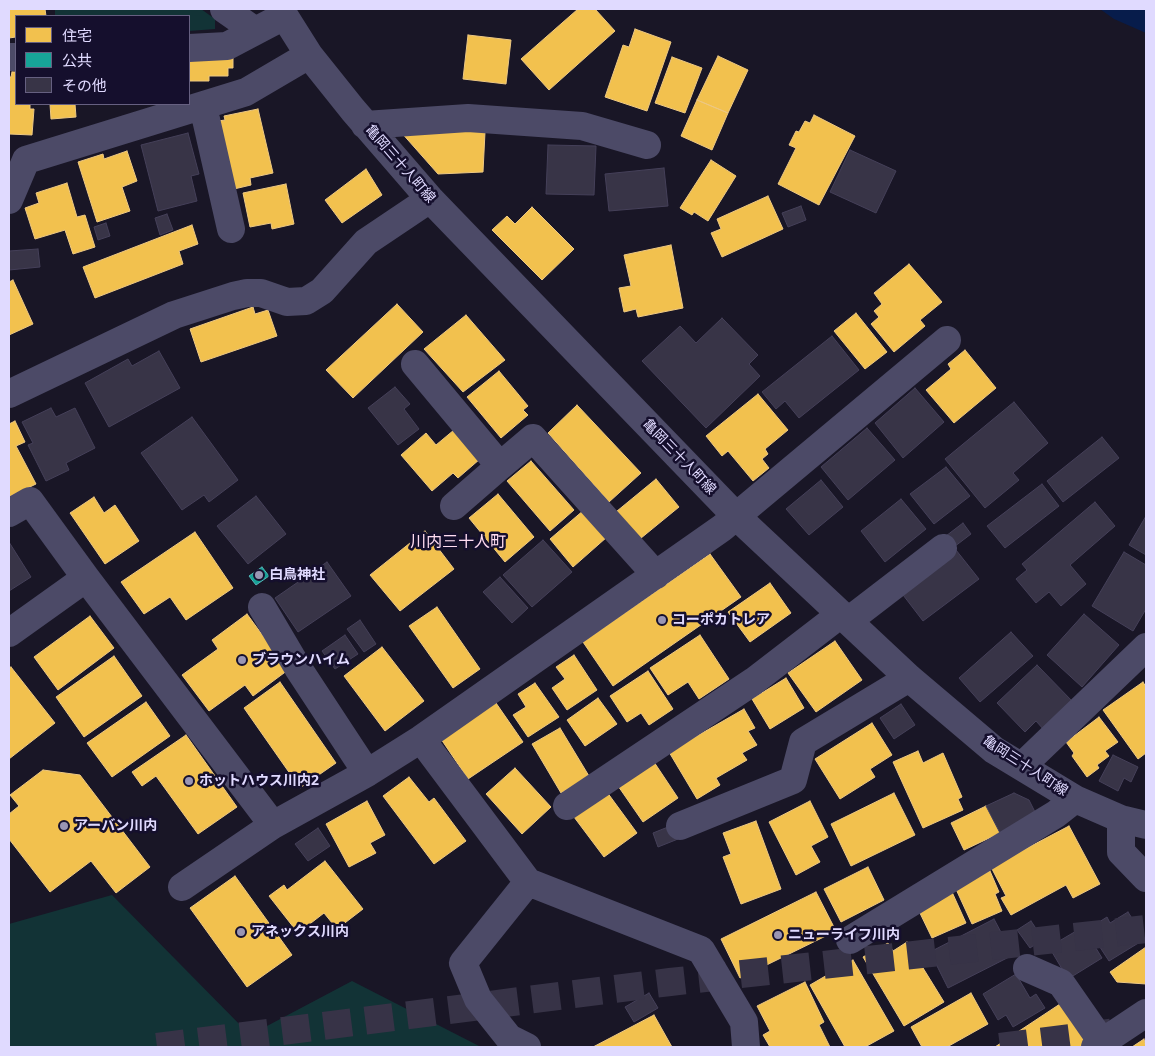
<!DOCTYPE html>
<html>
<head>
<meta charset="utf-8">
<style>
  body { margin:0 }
  #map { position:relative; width:1155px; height:1056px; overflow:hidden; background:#191626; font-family:"Noto Sans","Noto Sans JP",sans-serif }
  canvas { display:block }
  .frame { position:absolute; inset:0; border:10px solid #e0daff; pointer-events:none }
  .legend { position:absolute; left:15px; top:15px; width:175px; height:90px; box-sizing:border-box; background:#150f2d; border:1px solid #666081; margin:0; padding:6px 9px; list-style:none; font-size:15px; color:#e0daff }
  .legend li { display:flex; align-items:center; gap:10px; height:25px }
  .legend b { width:25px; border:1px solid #666081 }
</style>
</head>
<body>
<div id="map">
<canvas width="1155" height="1056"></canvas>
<div class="frame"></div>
<ul class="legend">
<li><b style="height:14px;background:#f2c14e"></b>住宅</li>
<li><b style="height:14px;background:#17a398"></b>公共</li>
<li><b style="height:14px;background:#383447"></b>その他</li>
</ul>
</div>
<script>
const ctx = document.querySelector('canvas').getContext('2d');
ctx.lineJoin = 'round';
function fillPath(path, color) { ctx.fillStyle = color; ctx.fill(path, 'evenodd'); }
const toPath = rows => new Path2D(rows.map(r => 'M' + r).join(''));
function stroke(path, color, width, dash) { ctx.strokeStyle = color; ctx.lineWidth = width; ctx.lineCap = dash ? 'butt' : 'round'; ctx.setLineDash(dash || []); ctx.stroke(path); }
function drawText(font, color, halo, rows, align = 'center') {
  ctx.font = font + ' "Noto Sans","Noto Sans JP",sans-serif'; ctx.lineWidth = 5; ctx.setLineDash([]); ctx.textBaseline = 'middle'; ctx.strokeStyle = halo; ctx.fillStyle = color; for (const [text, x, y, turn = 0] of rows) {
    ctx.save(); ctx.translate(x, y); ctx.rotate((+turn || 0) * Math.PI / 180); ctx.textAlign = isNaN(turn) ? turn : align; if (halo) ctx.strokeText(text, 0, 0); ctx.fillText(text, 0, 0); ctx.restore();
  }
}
const green = toPath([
  [55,9,201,9,215,19,215,29,189,31,189,16,55,16],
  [112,895,250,1035,352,981,481,1047,9,1047,9,924]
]);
const water = toPath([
  [1100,9,1146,9,1146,33,1114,19]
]);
const homes = toPath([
  [9,9,45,9,46,16,16,16,16,37,9,38,9,9],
  [578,9,595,9,615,31,549,90,521,59,578,9],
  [635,29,671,42,647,111,605,97,623,45,629,47,635,29],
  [468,35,511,40,506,84,463,79,468,35],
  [718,56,748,70,728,113,697,100,718,56],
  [189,57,233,57,233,68,228,68,228,76,209,76,209,81,189,81,189,57],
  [672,57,702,68,685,113,655,103,672,57],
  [12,72,16,72,16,104,30,104,30,109,34,109,32,135,9,134,9,77,11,77,12,72],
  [697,100,728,113,712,150,681,136,697,100],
  [50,104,75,104,76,117,51,119,50,104],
  [258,109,273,173,250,178,251,185,234,189,218,121,225,120,224,116,258,109],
  [814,115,855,136,819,205,778,184,796,148,789,145,796,131,799,132,805,121,810,123,814,115],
  [467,128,485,132,483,172,438,174,400,131,467,128],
  [127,151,137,181,122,187,130,211,97,222,78,162,103,154,104,159,127,151],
  [711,160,736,176,708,221,694,212,692,215,680,208,711,160],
  [366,169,382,195,342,223,325,200,366,169],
  [67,183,77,217,85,215,95,247,73,254,65,230,35,239,25,208,39,203,36,193,67,183],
  [286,184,294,224,272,229,271,223,250,227,243,193,286,184],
  [768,196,783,229,722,257,711,233,721,229,717,219,768,196],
  [532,207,574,249,542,280,492,230,507,216,515,224,532,207],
  [192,225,198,244,179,251,183,264,95,298,83,267,192,225],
  [671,245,683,308,638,317,636,309,624,312,619,288,631,286,624,255,671,245],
  [909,264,942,302,920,320,925,326,894,352,871,324,879,317,874,311,882,304,874,293,909,264],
  [13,280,33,324,9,335,9,282,13,280],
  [397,304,423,332,353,398,326,370,397,304],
  [253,307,255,314,268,310,277,336,201,362,190,329,253,307],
  [856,313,887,352,865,369,834,331,856,313],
  [466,315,505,360,463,392,424,349,466,315],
  [965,350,996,388,954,423,926,390,951,369,948,364,965,350],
  [499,371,528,406,523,410,528,415,501,438,467,397,499,371],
  [758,394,788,430,765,449,768,454,762,459,769,468,753,481,728,451,722,456,706,436,758,394],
  [577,405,641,473,609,502,548,433,577,405],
  [15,421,25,442,16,446,36,484,9,497,9,424,15,421],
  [454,430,480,459,458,478,453,473,432,491,401,455,426,433,436,445,454,430],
  [531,461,574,510,550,531,507,481,531,461],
  [656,479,679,507,635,543,611,516,656,479],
  [498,494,534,537,505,562,469,518,498,494],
  [94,497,104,513,115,505,139,541,105,564,70,513,94,497],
  [584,510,607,537,573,567,550,539,584,510],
  [425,531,454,569,400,611,370,575,425,531],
  [195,532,233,588,186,620,170,597,144,614,121,582,195,532],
  [710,554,741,597,613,686,583,642,710,554],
  [770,583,791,613,750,642,728,612,770,583],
  [437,607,480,669,453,688,409,626,437,607],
  [247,614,288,670,253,696,245,685,209,711,182,675,218,649,212,640,247,614],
  [90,616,114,648,58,690,34,657,90,616],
  [700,635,729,679,699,699,688,682,668,695,650,668,700,635],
  [835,641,862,680,816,712,788,673,835,641],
  [382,647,424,701,385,731,344,676,382,647],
  [574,655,597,690,567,710,552,688,565,679,556,667,574,655],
  [114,656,142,696,84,737,56,697,114,656],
  [11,667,55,723,9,759,9,668,11,667],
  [648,671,673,709,649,725,641,713,627,722,610,696,648,671],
  [786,678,804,708,770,729,752,699,786,678],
  [280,682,336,763,300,788,244,708,280,682],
  [1143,682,1146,687,1146,753,1138,759,1103,710,1143,682],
  [535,683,559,717,528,737,513,715,526,707,518,694,535,683],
  [598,698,617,724,585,746,567,720,598,698],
  [146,702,170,736,112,777,87,743,146,702],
  [496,703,523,742,468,779,441,739,496,703],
  [744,709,755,728,748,731,757,745,742,753,747,760,716,778,720,785,697,799,669,752,744,709],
  [1099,717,1118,742,1105,751,1109,756,1097,765,1099,768,1087,777,1072,756,1074,753,1066,742,1099,717],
  [872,723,892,755,870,769,875,777,840,799,815,759,872,723],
  [560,728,589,776,561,793,532,744,560,728],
  [186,735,237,807,198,834,156,776,142,786,132,772,186,735],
  [918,751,923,763,943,753,962,797,958,799,963,810,923,828,893,762,918,751],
  [652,759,678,798,643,822,616,783,652,759],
  [515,768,551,807,522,834,486,794,515,768],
  [43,770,80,775,150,867,116,893,91,861,50,892,9,839,9,814,19,806,10,795,43,770],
  [409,777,429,802,434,798,466,841,434,864,383,796,409,777],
  [604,788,637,833,604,857,571,813,604,788],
  [894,793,915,835,851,866,831,824,894,793],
  [367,801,385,835,370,843,376,853,349,867,326,824,367,801],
  [810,801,828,837,811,846,820,862,796,875,769,822,810,801],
  [986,806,1000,833,964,850,951,823,986,806],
  [756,821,781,889,741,904,723,857,731,854,723,833,756,821],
  [1069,826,1100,884,1073,898,1066,885,1011,915,1001,898,1006,896,991,867,1069,826],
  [325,861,363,909,337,929,324,913,298,933,269,896,284,885,287,890,325,861],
  [868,867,884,900,841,922,824,889,868,867],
  [990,871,999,892,995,894,1002,911,972,924,955,887,990,871],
  [235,876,292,955,247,987,190,908,235,876],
  [816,892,836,931,740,978,721,939,816,892],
  [952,892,966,923,932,938,918,909,952,892],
  [907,942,944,1002,904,1026,863,957,888,943,893,951,907,942],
  [1146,947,1146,984,1117,982,1110,972,1146,947],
  [853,960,894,1031,865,1047,845,1047,810,985,853,960],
  [805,982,824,1022,819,1025,830,1047,770,1047,763,1035,770,1031,757,1006,805,982],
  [971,993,988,1024,947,1047,922,1047,911,1027,971,993],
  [1060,1004,1087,1043,1081,1047,995,1047,1060,1004],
  [654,1015,672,1047,593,1047,654,1015],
  [1144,1039,1146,1047,1132,1047,1144,1039]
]);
const public = toPath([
  [262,567,269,576,256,585,249,576,262,567]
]);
const building = toPath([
  [188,133,199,174,191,176,197,201,158,211,141,145,188,133],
  [548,145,596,146,594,195,546,194,548,145],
  [850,150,896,171,876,213,830,192,850,150],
  [664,168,668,206,609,211,605,174,664,168],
  [801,206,806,220,788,227,782,213,801,206],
  [167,214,173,230,160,235,155,218,167,214],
  [106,223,110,236,98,240,94,227,106,223],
  [38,249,40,267,9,270,9,251,38,249],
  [722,318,758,355,749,364,760,376,706,428,642,361,680,326,696,343,722,318],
  [832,336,859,370,799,418,785,401,776,409,762,392,832,336],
  [159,351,180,388,109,427,85,383,128,359,132,366,159,351],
  [395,387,410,404,404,409,419,429,398,445,368,408,395,387],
  [915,388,944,422,903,458,875,423,915,388],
  [1014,402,1048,443,1013,473,1019,480,985,508,945,459,1014,402],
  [51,408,56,417,75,408,95,448,66,463,69,470,46,481,28,445,33,443,22,422,51,408],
  [192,417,238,480,209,502,204,495,182,510,141,453,192,417],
  [867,428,895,460,848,500,821,467,867,428],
  [1102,437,1119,458,1063,502,1047,481,1102,437],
  [946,467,970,496,934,524,910,494,946,467],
  [821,480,843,507,809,535,786,509,821,480],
  [1042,484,1059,506,1005,548,987,526,1042,484],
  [256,496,286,534,248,564,217,526,256,496],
  [901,499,926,529,885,562,861,531,901,499],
  [1095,502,1115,526,1070,565,1086,584,1061,606,1049,592,1036,603,1016,579,1027,570,1022,564,1095,502],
  [1146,516,1146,555,1129,545,1146,516],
  [963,523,971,534,950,550,942,539,963,523],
  [543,540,572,572,532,607,503,575,543,540],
  [9,542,31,577,9,591,9,542],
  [956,550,979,579,923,621,900,591,956,550],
  [1124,552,1146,565,1146,609,1133,631,1092,606,1124,552],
  [327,562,351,596,298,632,275,598,327,562],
  [500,577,528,608,512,623,483,592,500,577],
  [1084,614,1119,645,1082,687,1047,655,1084,614],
  [360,620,376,644,364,652,347,629,360,620],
  [1011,632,1033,656,980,702,959,678,1011,632],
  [345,635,358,654,335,669,322,651,345,635],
  [1037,665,1073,702,1044,730,1036,721,1025,732,997,703,1037,665],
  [901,704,915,725,894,739,880,718,901,704],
  [1113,755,1138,767,1131,782,1124,778,1118,791,1099,781,1113,755],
  [1014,793,1029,800,1036,814,1000,833,986,806,1014,793],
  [673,825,678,839,658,847,653,833,673,825],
  [318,828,330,846,308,861,295,844,318,828],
  [1128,912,1145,939,1109,961,1088,929,1107,917,1110,923,1128,912],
  [994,919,1013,955,948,988,930,952,994,919],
  [1031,921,1043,939,1030,948,1017,930,1031,921],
  [1083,927,1102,958,1068,979,1049,947,1083,927],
  [1016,974,1030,998,1036,994,1045,1008,1013,1027,1006,1015,998,1020,983,994,1016,974],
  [649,993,658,1008,634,1022,625,1007,649,993]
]);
const highwayTunnel = toPath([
  [157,1047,670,982,1146,929],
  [1000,1047,1117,1032]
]);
const minor = toPath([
  [224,9,254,30],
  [280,9,309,55,353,110,430,199,736,516,909,678,994,750,1075,799,1121,819,1146,825],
  [189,48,227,46,284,16],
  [9,57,16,57],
  [203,106,231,229],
  [365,125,468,118,582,126,647,145],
  [9,200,26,160,246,92,309,55],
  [415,364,500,466,533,438,656,575],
  [9,394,174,315,233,296,247,293,261,293,287,302,306,301,322,291,366,242,430,199],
  [454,506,500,466],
  [9,513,30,501,86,578,273,825],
  [262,607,298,668,367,773],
  [848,621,943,548],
  [9,633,86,578],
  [421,739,528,882,463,963,478,999,509,1038,527,1047],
  [1022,766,1146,647],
  [567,806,754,681,841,614],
  [1121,819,1121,852,1146,878],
  [680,826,793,780,803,742,909,678],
  [528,882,701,950,744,1022,746,1047],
  [182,887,273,825,367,773,421,739,722,528,947,340],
  [850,940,1056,814,1075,799],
  [1027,968,1061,983,1102,1042],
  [1095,1047,1146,1013]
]);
const markers = [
  [259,575,5,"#9a95b3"],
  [662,620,5,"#9a95b3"],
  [242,660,5,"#9a95b3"],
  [189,781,5,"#9a95b3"],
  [64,826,5,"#9a95b3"],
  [241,932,5,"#9a95b3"],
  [778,935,5,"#9a95b3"]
];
const streetNames = [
  ["亀岡三十人町線",400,164,49],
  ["亀岡三十人町線",679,457,46],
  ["亀岡三十人町線",1025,766,33]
];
const poiNames = [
  ["白鳥神社",269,575],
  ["コーポカトレア",672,620],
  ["ブラウンハイム",252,660],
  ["ホットハウス川内2",199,781],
  ["アーバン川内",74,826],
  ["アネックス川内",251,932],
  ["ニューライフ川内",788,935]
];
const quarterNames = [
  ["川内三十人町",458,542]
];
fillPath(green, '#123336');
fillPath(water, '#071c4b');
fillPath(homes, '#f2c14e');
stroke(homes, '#edc883', 1);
fillPath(public, '#17a398');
stroke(public, '#53b4b7', 1);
fillPath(building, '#383447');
stroke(building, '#454059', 1);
stroke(highwayTunnel, '#373347', 28, [28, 14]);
stroke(minor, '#4c4a67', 28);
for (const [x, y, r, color] of markers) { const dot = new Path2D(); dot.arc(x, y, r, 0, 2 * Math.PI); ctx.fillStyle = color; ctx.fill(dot); stroke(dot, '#150f2d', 2); }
drawText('14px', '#e0daff', '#150f2d', streetNames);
drawText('bold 14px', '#e0daff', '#150f2d', poiNames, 'left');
drawText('16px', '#ffdcf1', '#150f2d', quarterNames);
</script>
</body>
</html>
